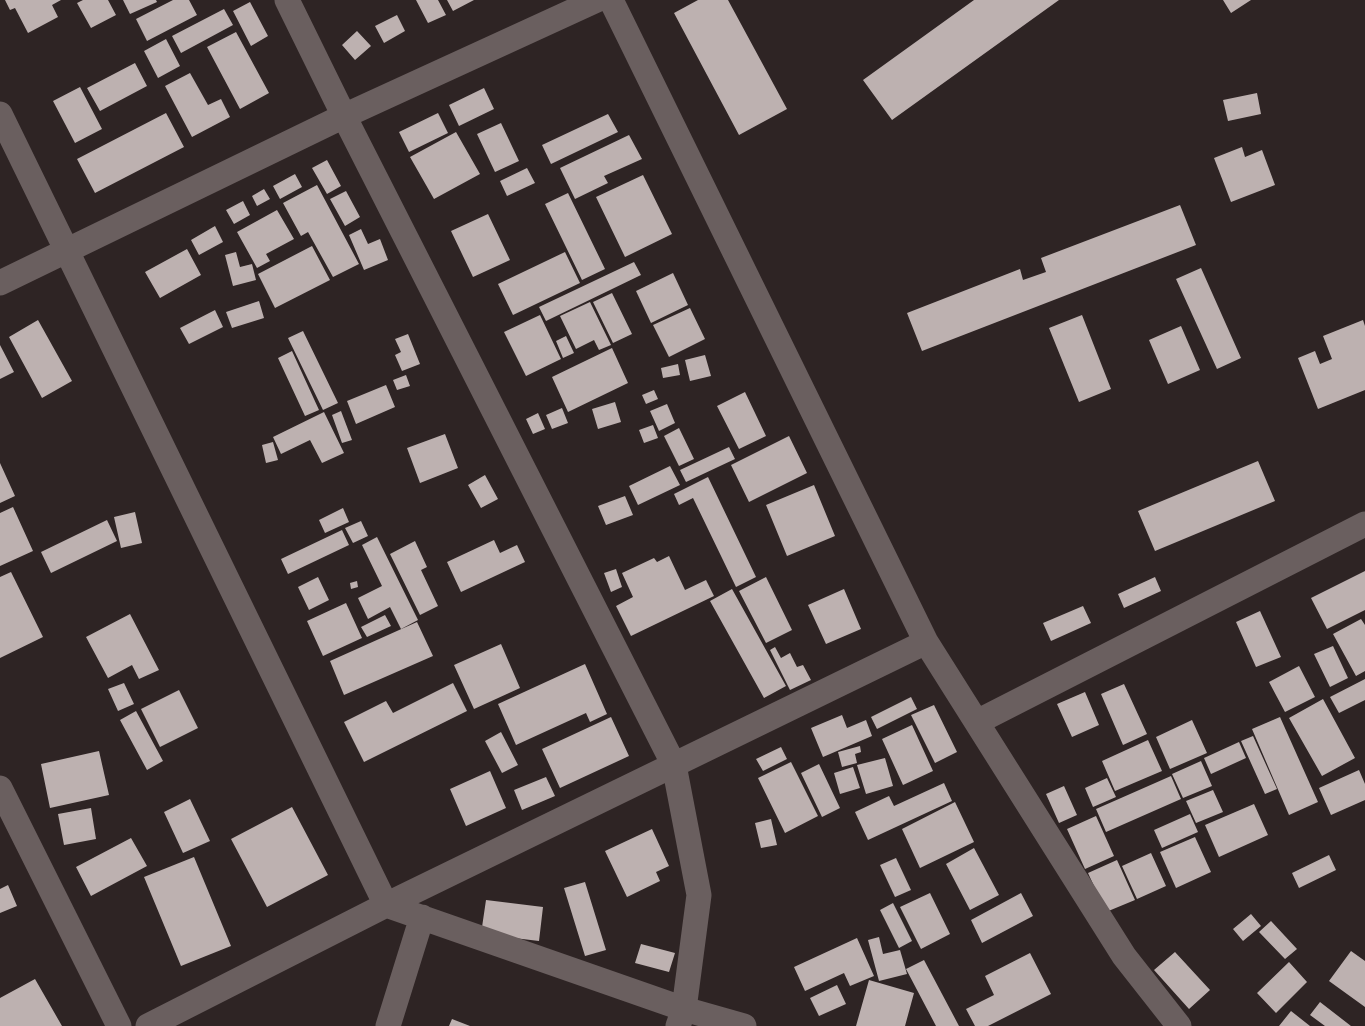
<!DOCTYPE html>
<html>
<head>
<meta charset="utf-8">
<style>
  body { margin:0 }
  canvas { display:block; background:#2e2424 }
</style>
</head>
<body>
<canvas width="1365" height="1026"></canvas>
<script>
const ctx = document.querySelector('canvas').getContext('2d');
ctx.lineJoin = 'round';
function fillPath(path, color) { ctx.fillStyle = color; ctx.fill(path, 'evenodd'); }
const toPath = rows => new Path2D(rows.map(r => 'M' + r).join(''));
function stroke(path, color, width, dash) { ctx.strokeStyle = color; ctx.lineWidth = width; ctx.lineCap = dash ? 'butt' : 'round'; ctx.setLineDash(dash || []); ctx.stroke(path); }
const building = toPath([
  [5,0,61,0,52,5,58,17,28,33,15,8,10,10],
  [83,0,108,0,116,15,91,28,77,3],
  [123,0,156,0,157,2,130,14],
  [173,0,189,0,197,15,147,41,136,19],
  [416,0,438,0,446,15,428,23],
  [447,0,474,0,453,11],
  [698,0,728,0,787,109,739,135,674,13],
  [974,0,1059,0,892,120,863,80],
  [1223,0,1251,0,1231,13],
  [250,2,268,36,251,46,233,11],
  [224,9,233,25,181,53,172,36],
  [397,15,405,31,384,43,375,26],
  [357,31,371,46,355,60,342,45],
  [236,32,269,93,240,109,207,47],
  [166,39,180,66,158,78,144,51],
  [135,63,147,86,100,111,87,88],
  [190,73,208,105,221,99,230,117,192,137,165,86],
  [80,87,102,129,75,143,53,101],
  [484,88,494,109,459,126,449,105],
  [1257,93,1261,114,1228,121,1223,100],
  [166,113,184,147,95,193,77,159],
  [438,113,448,133,409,152,399,132],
  [608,114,618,132,551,164,542,145],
  [501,123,519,161,495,172,477,134],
  [456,132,480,174,434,199,410,157],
  [629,135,642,159,604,176,608,183,575,199,560,168],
  [1242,147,1245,157,1262,150,1275,185,1231,202,1214,158],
  [327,160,341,186,327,194,312,168],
  [527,168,535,183,507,196,500,181],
  [295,174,302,187,280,199,273,186],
  [643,175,672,234,625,257,596,197],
  [317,185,359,264,333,277,308,232,301,236,283,203],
  [264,189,270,199,257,206,252,196],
  [346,191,360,217,345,226,330,199],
  [568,193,605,269,582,280,545,204],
  [243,201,250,215,234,224,226,210],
  [1180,205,1196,245,922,351,907,313,1020,269,1023,280,1046,272,1041,258],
  [277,210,294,239,266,254,270,261,257,268,237,232],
  [488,214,510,260,473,277,451,231],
  [215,226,223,242,199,255,191,240],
  [361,229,368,244,380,239,388,260,364,270,349,235],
  [312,246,330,280,275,308,258,274],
  [187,249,201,275,160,298,145,272],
  [236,252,240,267,252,264,256,280,233,286,225,255],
  [565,252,580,283,513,315,498,284],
  [634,262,641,275,546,321,539,307],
  [1201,268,1241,358,1217,369,1176,279],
  [673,273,688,305,651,323,636,291],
  [612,293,632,334,613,343,593,302],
  [259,301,264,318,232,328,226,312],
  [590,302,611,345,599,350,594,340,576,349,560,316],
  [690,308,705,339,669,357,653,325],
  [215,310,223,327,189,344,180,328],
  [540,315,561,359,526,376,504,332],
  [1082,315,1111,389,1079,402,1049,328],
  [38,320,72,381,42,398,9,337],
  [1363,320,1365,326,1365,390,1318,409,1298,358,1315,351,1320,364,1332,359,1323,336],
  [1181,326,1200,370,1168,384,1149,340],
  [303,331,338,403,323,410,288,338],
  [408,334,420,364,402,371,395,355,401,352,395,339],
  [566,336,574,353,563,358,556,341],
  [0,345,14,372,0,379],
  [612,348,628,383,568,412,552,377],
  [292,351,319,410,305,416,278,358],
  [705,355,711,376,690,381,685,360],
  [678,364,680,375,663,378,661,368],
  [406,375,410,386,397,390,393,380],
  [386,385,395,407,356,424,347,401],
  [654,390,658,399,646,404,642,395],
  [745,392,766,436,739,449,717,406],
  [615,402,621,422,598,429,592,409],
  [667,404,675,423,659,431,650,411],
  [562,408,568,423,552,429,546,415],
  [341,411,352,440,342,443,332,415],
  [324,412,344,453,322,463,310,440,281,454,273,437],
  [538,413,545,429,533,434,526,419],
  [653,425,658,438,644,443,639,430],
  [679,428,694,459,679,466,664,436],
  [445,434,458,468,420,483,407,448],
  [789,436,807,473,749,502,731,465],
  [273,442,278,460,266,463,262,445],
  [729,447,735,459,686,482,680,470],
  [1258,461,1275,501,1155,551,1138,511],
  [0,463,15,496,0,503],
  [670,466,680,485,638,505,629,486],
  [485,475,498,499,481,508,468,485],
  [708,477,756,577,736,587,693,498,679,505,674,494],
  [814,485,835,536,787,556,766,505],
  [625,496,633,515,606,525,598,506],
  [13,507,33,551,0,566,0,513],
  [343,508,349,522,325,533,319,520],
  [135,512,142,543,121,548,114,517],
  [107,520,117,541,51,573,41,552],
  [361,521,368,536,353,543,345,528],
  [342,530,349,545,288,574,281,559],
  [377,537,418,620,401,629,390,607,368,619,358,598,382,586,362,545],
  [494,540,500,553,517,545,525,562,461,592,447,562],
  [415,541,427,567,421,570,438,606,420,615,390,554],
  [669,556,685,590,706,580,714,596,631,636,616,606,633,597,622,573,654,558,657,562],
  [616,569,622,587,611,592,604,573],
  [1365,571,1365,610,1327,629,1311,598],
  [11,572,43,637,0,658,0,577],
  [318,577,329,600,309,610,298,587],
  [766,577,792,630,766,643,739,591],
  [1155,577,1161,591,1124,608,1118,594],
  [357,581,358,587,351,589,350,583],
  [732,589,786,686,764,698,710,601],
  [844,589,861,629,826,644,808,605],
  [346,603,362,638,323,656,307,621],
  [1083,606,1091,623,1051,641,1043,623],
  [1260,611,1281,657,1256,667,1236,622],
  [130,614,159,670,139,679,132,665,108,678,86,637],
  [385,615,391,626,367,637,361,627],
  [1361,619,1365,625,1365,671,1356,676,1333,634],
  [417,622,433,656,344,695,330,661],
  [501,644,520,688,474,709,454,665],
  [1333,646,1348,678,1330,687,1314,654],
  [775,647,781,658,790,653,797,667,803,665,811,680,790,690,770,650],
  [585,664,607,714,590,722,586,713,516,745,498,704],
  [1299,666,1315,697,1285,712,1269,682],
  [1365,679,1365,700,1339,713,1330,697],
  [124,683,134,704,118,711,108,689],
  [453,683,467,711,364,762,344,722,386,701,393,713],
  [1124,684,1147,734,1123,745,1101,694],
  [179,690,198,728,160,747,141,709],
  [1085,692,1099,725,1072,737,1057,704],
  [911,697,917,709,877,729,871,717],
  [1323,699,1355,758,1322,776,1289,718],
  [934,705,957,752,935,763,911,715],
  [136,711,163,761,147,770,120,720],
  [842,715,847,728,866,720,872,736,823,757,811,728],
  [611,717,629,756,560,788,542,749],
  [1280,717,1318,802,1289,815,1252,729],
  [1192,720,1207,753,1170,769,1156,737],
  [912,725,933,771,903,785,882,739],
  [501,732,518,765,502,773,485,741],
  [1253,736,1277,789,1265,794,1241,741],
  [1148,740,1162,771,1115,791,1102,761],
  [1239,742,1246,758,1211,774,1204,758],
  [860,746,861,752,855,754,857,763,842,767,838,752],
  [781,747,787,759,763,771,756,759],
  [99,751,109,795,50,808,41,764],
  [885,758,893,786,866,794,857,765],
  [1201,761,1212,786,1183,798,1172,774],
  [791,762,818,816,785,833,758,778],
  [819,764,840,808,822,817,801,773],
  [853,767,860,788,840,794,834,773],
  [1359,770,1365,784,1365,800,1331,815,1319,788],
  [490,771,506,808,466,826,450,789],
  [1171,776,1181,799,1106,832,1096,809],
  [546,777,555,796,522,810,514,790],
  [1107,778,1116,797,1093,807,1085,788],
  [944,783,952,801,868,840,855,812,889,796,894,806],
  [1064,786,1077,815,1059,823,1046,794],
  [1213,790,1223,812,1196,823,1186,801],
  [190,799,210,841,183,853,164,812],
  [955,802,974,842,920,868,902,829],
  [1254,804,1268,835,1219,857,1205,825],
  [292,807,328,875,267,907,231,839],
  [91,808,96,839,64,845,58,814],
  [1190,814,1198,832,1162,848,1154,830],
  [1096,816,1114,856,1085,869,1067,829],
  [771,819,777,845,761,848,755,823],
  [652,829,669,866,656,872,660,881,627,897,605,851],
  [1195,837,1211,872,1176,888,1160,852],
  [131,838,147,866,91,896,76,867],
  [974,848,999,895,970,910,946,864],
  [1151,853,1166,886,1137,899,1122,866],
  [1329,855,1336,870,1299,888,1292,873],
  [194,857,231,946,181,966,144,877],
  [896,858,911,890,895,897,880,865],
  [1117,860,1135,900,1106,912,1088,873],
  [585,882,606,950,585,956,564,888],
  [8,885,17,906,0,913,0,889],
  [930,893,950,934,921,949,900,907],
  [1021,893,1033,916,982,943,971,920],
  [486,900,543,907,539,941,481,934],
  [893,903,912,941,899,948,880,910],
  [1251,914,1261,926,1243,941,1233,929],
  [1271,921,1297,949,1285,959,1259,932],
  [879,937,883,954,900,950,907,974,879,981,868,940],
  [857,938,874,976,850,986,844,973,805,991,794,967],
  [641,944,675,953,669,972,635,963],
  [1351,951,1365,961,1365,1007,1329,981],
  [1175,952,1210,990,1189,1009,1154,970],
  [1030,953,1051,994,988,1026,975,1026,966,1009,994,995,985,976],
  [924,960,959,1026,936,1026,906,969],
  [1289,962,1307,982,1276,1013,1257,993],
  [35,979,62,1026,0,1026,0,998],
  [869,980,914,993,905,1026,856,1026],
  [837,985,846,1004,819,1016,810,998],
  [1320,1002,1351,1026,1325,1026,1310,1015],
  [1291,1011,1310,1026,1279,1026],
  [452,1019,470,1026,449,1026]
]);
const minor = toPath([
  [287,0,344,116,674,765,699,895,684,1009,678,1026],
  [611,0,926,642,1124,956,1179,1026],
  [0,114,386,905,684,1009,744,1026],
  [0,283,344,116,597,0],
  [977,722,1365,524],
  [0,788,119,1026],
  [148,1026,386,905,926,642],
  [388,1026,422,917]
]);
fillPath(building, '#bdb1b0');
stroke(minor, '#6a5f5f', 25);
</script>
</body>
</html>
